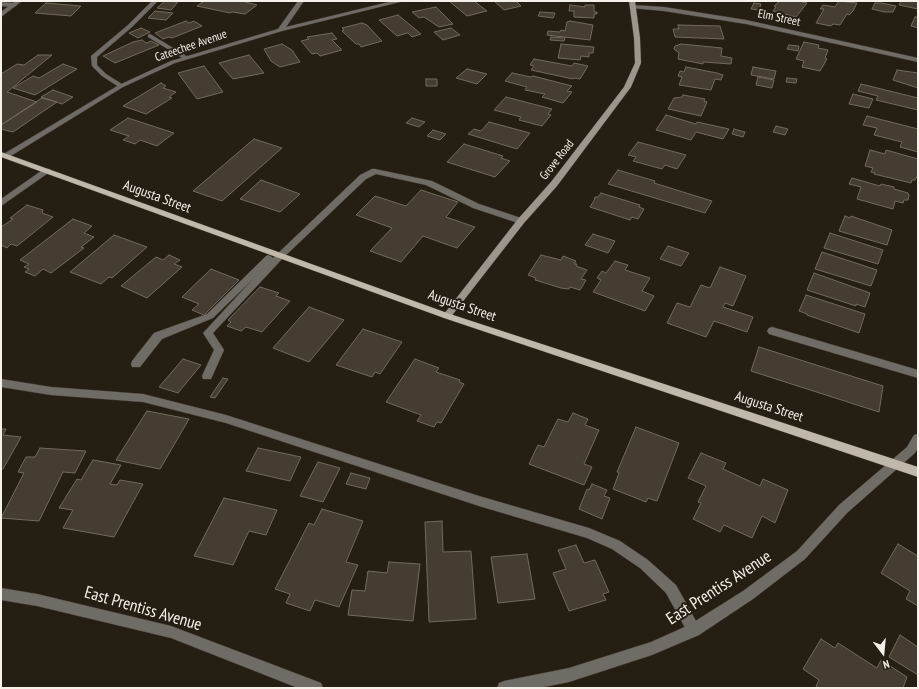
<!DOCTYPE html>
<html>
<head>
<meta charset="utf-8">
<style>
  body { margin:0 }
  #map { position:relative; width:919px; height:689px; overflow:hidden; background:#251f13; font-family:"PT Sans Narrow",sans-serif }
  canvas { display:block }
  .frame { position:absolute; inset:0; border:2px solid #f6f1e9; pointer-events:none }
  .north { position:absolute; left:863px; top:633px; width:40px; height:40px; -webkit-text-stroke:3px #251f13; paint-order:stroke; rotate:164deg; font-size:11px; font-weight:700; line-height:16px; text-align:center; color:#f6f1e9 }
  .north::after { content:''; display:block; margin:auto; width:14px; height:18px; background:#f6f1e9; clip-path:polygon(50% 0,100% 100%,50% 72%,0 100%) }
</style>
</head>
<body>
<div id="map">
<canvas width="919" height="689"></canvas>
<div class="frame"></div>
<div class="north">N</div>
</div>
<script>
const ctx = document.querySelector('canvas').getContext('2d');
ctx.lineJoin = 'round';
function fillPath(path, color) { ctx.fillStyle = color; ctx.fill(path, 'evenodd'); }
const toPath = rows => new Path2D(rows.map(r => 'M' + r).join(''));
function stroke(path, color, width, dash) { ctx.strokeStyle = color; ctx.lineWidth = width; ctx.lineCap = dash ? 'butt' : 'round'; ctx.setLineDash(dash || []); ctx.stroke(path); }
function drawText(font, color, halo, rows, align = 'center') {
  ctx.font = font + ' "PT Sans Narrow",sans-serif'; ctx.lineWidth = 4; ctx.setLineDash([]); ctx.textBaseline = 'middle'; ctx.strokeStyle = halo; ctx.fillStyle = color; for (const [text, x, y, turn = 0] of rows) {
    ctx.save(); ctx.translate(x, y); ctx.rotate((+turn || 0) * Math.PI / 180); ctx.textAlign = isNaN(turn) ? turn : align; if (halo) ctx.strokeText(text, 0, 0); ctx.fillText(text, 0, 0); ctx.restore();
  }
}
const building = toPath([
  [165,1,168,1,178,2,171,10,157,8,165,1],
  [196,1,242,1,257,5,245,14,232,12,230,13,197,6,203,2,196,1],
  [449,1,474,1,487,11,467,16,449,1],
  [494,1,516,1,521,6,504,10,494,1],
  [780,1,799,1,807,3,796,17,773,11,776,7,774,6,780,1],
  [839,1,857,3,853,11,849,15,847,14,840,25,833,24,831,26,816,23,824,9,820,9,823,5,835,7,839,1],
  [901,1,918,1,918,9,899,5,901,1],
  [46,3,81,6,71,16,35,13,46,3],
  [754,3,761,4,759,10,751,9,754,3],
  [875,3,881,3,896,6,893,12,885,12,872,9,875,3],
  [570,5,585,7,585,5,594,5,594,12,597,12,597,14,594,14,594,18,574,17,574,11,569,11,570,5],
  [436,7,453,24,439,27,424,17,419,18,412,12,436,7],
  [155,11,173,13,166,20,148,18,155,11],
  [540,12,555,13,553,18,538,16,540,12],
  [398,15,421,34,412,37,408,33,397,36,379,20,398,15],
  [915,17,918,17,918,28,911,26,915,17],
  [186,21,189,23,194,21,202,26,172,38,169,37,163,39,155,33,186,21],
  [570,21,593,25,590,40,547,35,548,31,560,32,561,30,565,31,567,22,570,21],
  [362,23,367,25,382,41,361,47,359,44,356,44,342,31,344,30,342,28,362,23],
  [678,25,720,26,724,39,675,37,673,29,679,29,678,25],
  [141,28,150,32,138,38,129,33,141,28],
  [451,28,460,35,443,40,434,32,451,28],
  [332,33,337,39,332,40,342,50,320,56,317,53,312,54,301,41,309,39,307,37,332,33],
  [551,37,565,38,564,41,550,40,551,37],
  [142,40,146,43,151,41,159,45,115,63,103,56,133,42,142,40],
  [804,42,819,45,818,48,828,50,825,58,827,59,820,71,802,67,804,61,796,59,804,42],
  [282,44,292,50,300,62,280,67,271,61,264,49,282,44],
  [561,44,594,47,593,53,589,53,589,57,581,56,580,60,558,58,561,44],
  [681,44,722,48,721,56,732,58,731,64,703,62,703,64,678,59,679,53,674,49,675,46,681,44],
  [789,45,799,46,798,51,787,49,789,45],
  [38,55,52,55,7,92,37,102,1,125,1,74,17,64,24,65,38,55],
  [249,55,264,73,233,79,219,63,249,55],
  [534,59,572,66,574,63,588,66,580,79,574,78,573,79,531,70,534,66,530,65,534,59],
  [63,64,77,69,35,95,13,88,33,76,39,78,63,64],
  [204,66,223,92,197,99,178,73,204,66],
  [686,67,717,73,723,75,721,80,715,79,711,90,679,85,682,77,678,76,680,71,684,72,686,67],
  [753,67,776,71,774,79,751,75,753,67],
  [467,69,487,74,477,84,456,78,467,69],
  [897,70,918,73,918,88,893,80,897,70],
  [512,73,531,77,533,76,572,86,567,91,572,92,563,103,542,97,545,94,525,90,527,87,523,86,505,81,512,73],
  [758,77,774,80,772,88,756,85,758,77],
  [787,78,797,79,796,83,786,82,787,78],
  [426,79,437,79,437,86,426,86,426,79],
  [161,83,166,86,163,88,176,92,169,97,172,98,146,114,123,106,161,83],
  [861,84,918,98,918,110,876,100,878,96,858,91,861,84],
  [53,90,73,97,62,104,41,97,53,90],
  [853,94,873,99,869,108,849,104,853,94],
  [683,95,705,99,704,101,707,102,701,116,668,109,674,98,682,97,683,95],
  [506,97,552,109,548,114,551,115,542,126,519,120,521,117,494,110,506,97],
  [42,98,57,102,13,132,1,129,1,125,42,98],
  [666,115,696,124,697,122,729,129,723,139,696,132,691,140,656,130,666,115],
  [867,116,918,129,918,152,900,147,902,142,874,135,877,128,863,125,867,116],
  [128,118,174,133,157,146,140,140,135,144,123,140,129,136,110,130,128,118],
  [412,118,425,122,419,127,406,123,412,118],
  [489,122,530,133,517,149,468,134,474,129,481,131,489,122],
  [776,126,788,129,785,135,773,132,776,126],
  [734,129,745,132,743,137,732,134,734,129],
  [433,130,446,134,440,140,427,136,433,130],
  [254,139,282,148,222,201,193,191,254,139],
  [638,142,686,155,677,169,665,165,662,169,633,161,636,157,628,155,638,142],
  [464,144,503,156,501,158,510,161,495,177,447,162,464,144],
  [870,150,885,154,886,150,918,159,918,175,915,180,912,180,911,183,874,174,875,173,871,172,873,168,865,166,870,150],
  [618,170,655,181,654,183,712,201,705,213,608,184,618,170],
  [852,178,880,186,881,184,894,187,894,189,908,193,909,195,908,200,904,200,903,203,895,201,893,209,857,199,861,187,849,184,852,178],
  [261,180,300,194,280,212,240,199,261,180],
  [421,190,458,202,446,217,475,227,457,248,423,236,401,262,370,251,392,228,356,215,375,196,406,206,421,190],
  [601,193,640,205,639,207,644,209,638,219,632,217,630,220,590,207,595,199,594,199,595,197,598,197,601,193],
  [27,205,43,210,42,213,53,217,17,246,11,244,7,248,1,245,1,227,13,219,10,218,27,205],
  [845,216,850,218,851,216,892,230,887,245,839,231,845,216],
  [73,219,92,226,84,233,94,237,81,247,84,248,51,273,43,269,35,276,25,272,29,269,24,267,29,264,20,260,73,219],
  [830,233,883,250,878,264,824,248,830,233],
  [593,234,615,241,608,253,585,245,593,234],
  [114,235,147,247,112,278,109,277,101,284,70,272,114,235],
  [668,246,689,253,681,266,660,259,668,246],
  [822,252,877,270,871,286,815,269,822,252],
  [169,255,180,260,174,264,182,267,147,298,121,286,156,257,163,260,169,255],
  [541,255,561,260,563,256,576,261,574,264,577,264,576,266,587,270,581,279,586,280,580,290,570,287,569,289,561,288,535,280,536,278,528,275,541,255],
  [615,261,628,265,625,270,650,278,642,291,654,296,645,311,593,292,601,280,597,278,602,271,606,273,615,261],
  [720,267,746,276,733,306,725,303,723,307,753,317,747,332,714,321,706,337,667,323,677,303,690,307,701,285,710,288,720,267],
  [211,269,239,280,204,315,192,310,199,304,182,297,211,269],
  [814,273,870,293,865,307,856,304,856,306,807,290,814,273],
  [260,287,279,293,276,296,290,301,262,332,246,327,241,331,227,326,231,322,228,320,260,287],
  [806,295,865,314,859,333,807,315,807,314,799,311,806,295],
  [309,307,344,320,309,362,273,348,309,307],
  [363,329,402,342,380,374,375,372,372,377,336,365,363,329],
  [759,347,883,386,879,412,751,371,759,347],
  [183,359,201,365,178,393,159,387,183,359],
  [415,359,439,368,436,372,460,380,459,382,464,384,441,423,437,422,434,427,417,421,421,415,386,402,415,359],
  [223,378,228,379,215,398,210,397,223,378],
  [147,411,189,419,160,469,116,460,147,411],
  [573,413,588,419,585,425,599,430,584,464,592,467,584,485,529,464,538,445,544,447,558,419,568,422,573,413],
  [636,427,679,443,657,501,648,498,646,502,613,489,619,473,617,472,636,427],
  [1,429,6,429,3,435,21,437,3,469,1,469,1,429],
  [40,448,86,451,75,473,63,472,39,521,1,518,24,473,18,472,26,457,35,457,40,448],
  [258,448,301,457,290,481,246,471,258,448],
  [701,453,726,463,723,469,760,486,763,479,788,490,775,523,762,516,752,538,724,525,720,532,693,519,701,503,698,502,706,486,688,478,701,453],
  [93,460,121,465,110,484,117,485,120,480,143,484,114,537,63,528,73,510,59,508,77,479,81,480,93,460],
  [318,462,340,468,323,502,300,496,318,462],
  [351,473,370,478,366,489,346,484,351,473],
  [592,484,607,490,604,496,610,498,602,519,579,509,587,489,589,490,592,484],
  [224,498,277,510,266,535,249,531,233,565,194,556,224,498],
  [322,509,363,521,346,562,358,565,339,607,315,600,310,611,286,603,290,594,275,589,309,523,314,525,322,509],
  [442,521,443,552,471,551,476,619,429,622,425,522,442,521],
  [898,544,918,556,918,606,906,599,910,591,881,573,898,544],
  [576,545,584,563,595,560,609,592,603,594,606,600,569,611,553,573,566,569,558,550,576,545],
  [527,554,535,599,498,603,491,557,527,554],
  [389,562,420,564,413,621,348,615,352,590,365,591,368,571,387,573,389,562],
  [900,635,918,647,918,675,889,657,900,635],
  [821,639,835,648,838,643,877,668,881,660,907,677,903,688,819,688,816,686,819,680,803,669,821,639]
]);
const service = toPath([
  [152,1,158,1,132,27,97,57,97,65,106,74,125,86,119,87,102,76,92,66,91,56,128,25,152,1],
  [1,2,14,3,17,5,14,7,1,6,1,2],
  [150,34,188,57,189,58,184,59,148,37,148,35,150,34],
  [372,169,375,169,432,181,479,204,524,219,525,221,521,224,473,208,426,185,376,174,366,179,283,258,213,333,224,350,211,379,203,379,202,376,214,350,203,333,253,279,213,318,162,339,140,367,132,367,131,364,132,361,154,333,207,314,266,256,269,255,273,258,360,175,372,169],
  [772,327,918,370,918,378,769,334,767,331,769,328,772,327],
  [1,379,51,387,143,394,226,415,479,496,589,528,620,541,648,560,676,585,701,630,699,635,694,636,689,635,666,593,640,568,612,549,587,538,479,506,226,423,143,402,51,395,1,387,1,379]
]);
const minor = toPath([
  [15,1,22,1,1,17,1,12,15,1],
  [298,1,304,1,286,27,393,1,404,1,282,31,175,63,123,87,9,157,3,157,2,155,119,85,171,61,278,29,298,1],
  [633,5,664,7,746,20,918,58,918,62,746,24,664,11,631,8,630,7,633,5],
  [44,169,50,169,51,171,1,206,1,199,44,169],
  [918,434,918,448,915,453,847,513,805,559,753,599,699,635,652,655,569,682,539,688,497,688,499,683,504,681,569,668,651,642,689,625,743,591,797,551,839,505,907,447,914,435,918,434],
  [1,588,37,594,171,626,316,681,321,683,323,688,298,688,171,638,37,606,1,600,1,588]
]);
const secondary = toPath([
  [629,1,635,1,640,38,641,63,631,87,557,186,524,223,450,318,444,318,442,316,444,314,518,219,551,182,624,87,635,63,634,38,629,1]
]);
const primary = toPath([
  [1,152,450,314,918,467,918,477,444,318,1,157,1,152]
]);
const farStreetnames = [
  ["Elm Street",779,18,12],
  ["Cateechee Avenue",191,46,-19],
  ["Grove Road",557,160,-52]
];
const streetNames = [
  ["Augusta Street",157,197,20],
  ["Augusta Street",462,306,19],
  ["Augusta Street",769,407,18]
];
const nearStreetnames = [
  ["East Prentiss Avenue",719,588,-33],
  ["East Prentiss Avenue",143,609,16]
];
fillPath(building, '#453d31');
stroke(building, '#726a5c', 1);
stroke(service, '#423c31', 1);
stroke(minor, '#423c31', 1);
stroke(secondary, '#423c31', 1);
stroke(primary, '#423c31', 1);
fillPath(service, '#6f6b65');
fillPath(minor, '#6f6b65');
fillPath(secondary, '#9c968d');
fillPath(primary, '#bfb8ab');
drawText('12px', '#f6f1e9', '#251f13', farStreetnames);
drawText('14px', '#f6f1e9', '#251f13', streetNames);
drawText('17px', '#f6f1e9', '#251f13', nearStreetnames);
</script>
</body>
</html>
